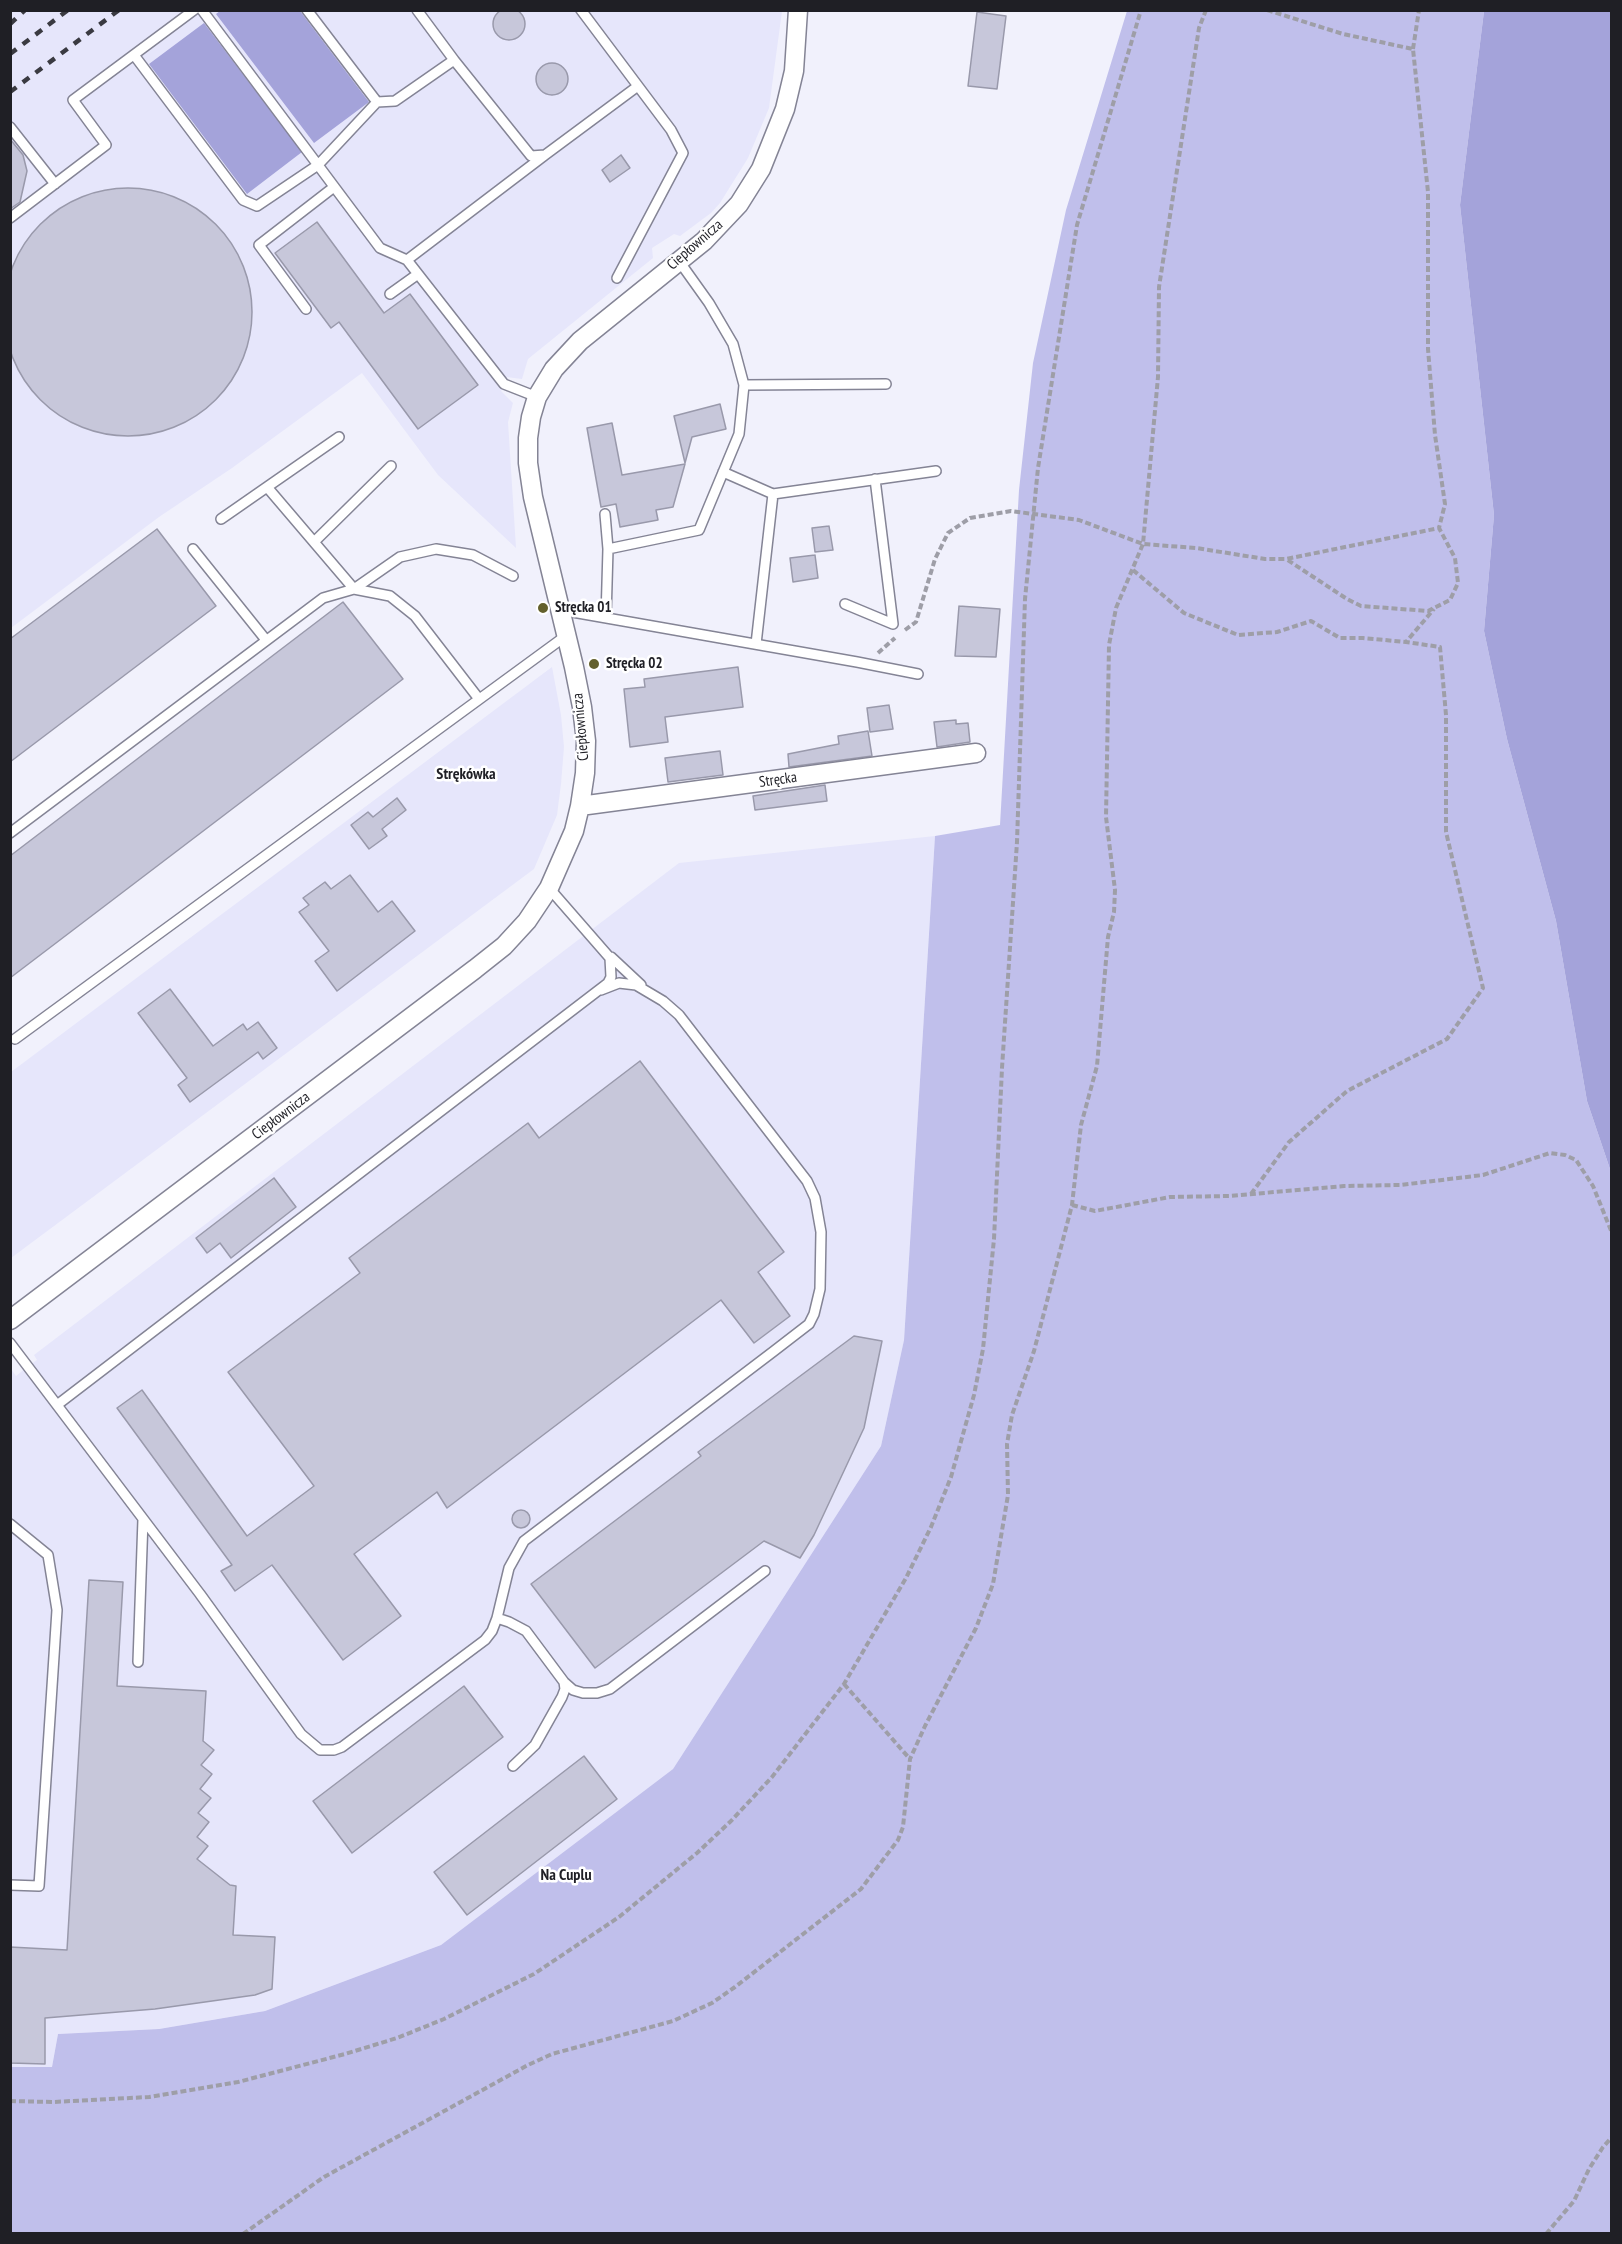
<!DOCTYPE html>
<html>
<head>
<meta charset="utf-8">
<style>
  body { margin:0 }
  #map { position:relative; width:1622px; height:2244px; overflow:hidden; background:#f1f1fc; font-family:"PT Sans Narrow",sans-serif }
  canvas { display:block }
  .frame { position:absolute; inset:0; border:12px solid #1f1f25; pointer-events:none }
</style>
</head>
<body>
<div id="map">
<canvas width="1622" height="2244"></canvas>
<div class="frame"></div>
</div>
<script>
const ctx = document.querySelector('canvas').getContext('2d');
ctx.lineJoin = 'round';
function fillPath(path, color) { ctx.fillStyle = color; ctx.fill(path, 'evenodd'); }
const toPath = rows => new Path2D(rows.map(r => 'M' + r).join(''));
function stroke(path, color, width, dash) { ctx.strokeStyle = color; ctx.lineWidth = width; ctx.lineCap = dash ? 'butt' : 'round'; ctx.setLineDash(dash || []); ctx.stroke(path); }
function drawText(font, color, halo, rows, align = 'center') {
  ctx.font = font + ' "PT Sans Narrow",sans-serif'; ctx.lineWidth = 5; ctx.setLineDash([]); ctx.textBaseline = 'middle'; ctx.strokeStyle = halo; ctx.fillStyle = color; for (const [text, x, y, turn = 0] of rows) {
    ctx.save(); ctx.translate(x, y); ctx.rotate((+turn || 0) * Math.PI / 180); ctx.textAlign = isNaN(turn) ? turn : align; if (halo) ctx.strokeText(text, 0, 0); ctx.fillText(text, 0, 0); ctx.restore();
  }
}
const built = toPath([
  [11,11,782,11,769,108,748,158,720,203,711,213,680,236,674,234,652,248,653,258,528,359,522,379,507,377,501,391,513,403,508,422,516,548,438,475,362,373,232,468,159,517,11,628],
  [552,667,561,715,564,747,561,784,557,815,534,869,11,1258,11,1072],
  [935,836,904,1340,881,1446,673,1769,441,1945,265,2011,159,2029,58,2034,52,2067,11,2067,11,1369,16,1376,27,1367,37,1360,34,1355,679,863]
]);
const green = toPath([
  [1127,11,1484,11,1460,205,1494,515,1484,631,1507,739,1556,921,1587,1101,1611,1172,1611,2233,11,2234,11,2067,52,2067,58,2034,159,2029,265,2011,441,1945,673,1769,881,1446,904,1340,935,836,1000,825,1019,490,1033,363,1066,210]
]);
const water = toPath([
  [220,11,300,11,369,102,314,143,216,14],
  [1484,11,1611,11,1611,1172,1587,1101,1556,921,1507,739,1484,631,1494,515,1460,205],
  [204,23,302,152,247,194,149,64]
]);
const building = toPath([
  '493 24a16 16 0 1 1 32 0a16 16 0 1 1-32 0Z',
  [977,12,1006,16,997,89,968,86,977,12],
  '536 79a16 16 0 1 1 32 0a16 16 0 1 1-32 0Z',
  [10,139,23,155,27,171,20,202,10,209,10,139],
  [621,155,630,168,610,182,602,170,621,155],
  '4 312a124 124 0 1 1 248 0a124 124 0 1 1-248 0Z',
  [317,222,384,313,410,294,478,385,418,429,339,322,331,328,275,253,317,222],
  [720,404,726,429,692,437,685,463,674,416,720,404],
  [612,423,622,475,685,464,673,507,656,510,658,520,620,527,616,504,601,507,587,428,612,423],
  [829,526,833,550,815,552,812,528,829,526],
  [157,529,216,606,10,762,10,639,157,529],
  [815,555,818,578,793,582,790,558,815,555],
  [343,602,403,679,10,978,10,856,343,602],
  [959,606,1000,609,996,657,955,656,959,606],
  [738,667,743,707,665,717,668,742,630,747,624,689,645,687,644,679,738,667],
  [889,705,893,729,870,732,867,708,889,705],
  [956,720,956,724,968,723,970,742,937,747,934,722,956,720],
  [868,731,872,756,789,767,788,754,839,744,838,736,868,731],
  [720,751,723,775,668,782,665,758,720,751],
  [825,785,827,801,755,810,753,796,825,785],
  [397,798,406,810,382,829,387,836,369,849,351,825,368,812,373,817,397,798],
  [350,875,378,912,392,901,415,931,337,991,315,961,329,951,299,912,309,905,303,898,325,882,331,889,350,875],
  [170,989,213,1046,243,1024,247,1030,258,1022,277,1048,263,1059,258,1052,190,1102,178,1085,187,1078,138,1013,170,989],
  [640,1061,784,1252,758,1272,790,1316,754,1343,721,1300,447,1508,437,1492,354,1554,401,1616,343,1660,272,1565,235,1591,221,1571,232,1565,117,1408,142,1390,247,1536,314,1486,228,1372,360,1273,349,1258,528,1123,539,1138,640,1061],
  [274,1178,296,1207,231,1258,220,1243,207,1253,196,1238,274,1178],
  [854,1336,882,1341,864,1428,814,1535,800,1558,764,1541,595,1668,531,1584,701,1456,698,1452,854,1336],
  '512 1519a9 9 0 1 1 18 0a9 9 0 1 1-18 0Z',
  [89,1580,123,1582,117,1686,206,1691,203,1741,214,1750,201,1765,212,1774,200,1789,211,1798,198,1813,209,1822,197,1837,208,1846,197,1859,230,1885,236,1886,233,1935,275,1937,272,1989,255,1995,155,2009,45,2018,45,2064,10,2063,10,1947,67,1950,89,1580],
  [464,1686,503,1737,352,1853,313,1801,464,1686],
  [584,1756,617,1799,467,1915,434,1872,584,1756]
]);
const path = toPath([
  [1267,10,1343,34,1413,49,1428,192,1428,349,1435,435,1445,504,1439,528],
  [1413,49,1419,10],
  [1133,570,1184,613,1238,635,1277,632,1311,621,1340,638,1363,638,1406,642],
  [905,630,916,622,935,559,948,533,970,518,1011,511,1079,520,1143,544,1196,548,1265,559,1286,559,1439,528,1455,558,1458,583,1450,600,1428,611,1361,606,1347,599,1286,559],
  [878,653,895,638],
  [1251,1194,1289,1142,1347,1091,1447,1039,1483,988,1446,832,1446,715,1440,647,1406,642,1434,609],
  [1072,1205,1095,1211,1170,1197,1229,1196,1344,1186,1400,1185,1483,1175,1550,1153,1565,1155,1576,1160,1593,1186,1612,1233],
  [844,1684,910,1759],
  [10,2101,53,2102,149,2097,238,2082,345,2054,397,2038,444,2019,534,1974,619,1917,697,1853,731,1821,772,1777,844,1684,906,1578,931,1527,951,1477,974,1395,983,1349,994,1239,1002,1068,1017,842,1025,599,1038,468,1077,225,1141,10],
  [243,2234,324,2177,528,2065,552,2054,673,2021,712,2003,735,1987,861,1889,898,1840,903,1827,910,1759,925,1726,976,1628,993,1584,1008,1495,1007,1444,1012,1415,1034,1351,1072,1205,1081,1125,1097,1066,1108,937,1114,912,1115,890,1106,817,1109,645,1116,608,1143,544,1158,377,1159,287,1199,28,1206,10],
  [1546,2234,1574,2201,1589,2169,1603,2147,1612,2137]
]);
const lane = toPath([
  [202,10,380,248,407,260,504,384,537,397],
  [581,10,671,130,683,153,617,278],
  [134,55,243,200,257,206,318,165,377,102,307,10],
  [454,60,531,156,545,155,638,86],
  [377,102,395,101,454,60,417,10],
  [10,127,55,184],
  [10,218,106,145,73,100,194,10],
  [407,260,545,155],
  [390,294,418,274],
  [306,309,259,245,334,187],
  [744,385,886,384],
  [723,472,773,494,756,644],
  [267,487,339,437],
  [773,494,936,471],
  [605,514,608,549],
  [221,519,267,487,354,589,400,557,436,549,473,555,513,576],
  [314,542,391,466],
  [193,549,266,640],
  [845,604,893,624,875,479],
  [561,610,857,662,918,674],
  [606,618,608,549,699,530,739,434,744,385,733,344,709,303,679,261],
  [10,833,323,598,354,589,390,596,415,616,479,699],
  [611,957,641,985],
  [15,1039,567,635],
  [10,1343,200,1594,301,1734,320,1750,334,1750,342,1747,485,1640,492,1631,497,1618,509,1568,524,1541,774,1351,809,1324,814,1314,820,1289,821,1232,815,1198,807,1181,679,1015,663,1001,636,985,619,983,601,990],
  [57,1405,608,983,611,977,610,958,549,888],
  [10,1524,48,1555,57,1610,39,1886,10,1885],
  [497,1618,509,1622,526,1631,564,1682,573,1690,583,1693,597,1693,610,1689,765,1571],
  [138,1662,143,1519],
  [513,1766,535,1745,562,1697,565,1689,564,1682]
]);
const street = toPath([
  [580,806,976,753],
  [10,1320,475,969,504,946,527,921,549,888,574,831,580,806,585,773,586,741,582,707,574,667,533,497,528,463,528,438,531,417,537,397,554,369,580,341,704,241,739,204,761,169,785,109,794,71,798,10]
]);
const rail = toPath([
  [10,24,25,10],
  [10,54,68,10],
  [10,92,119,10]
]);
const markers = [
  [543,608,6,"#63602c"],
  [594,664,6,"#63602c"]
];
const streetNames = [
  ["Ciepłownicza",695,245,-41],
  ["Ciepłownicza",581,727,-95],
  ["Stręcka",778,780,-8],
  ["Ciepłownicza",281,1116,-37]
];
const poiNames = [
  ["Stręcka 01",555,608],
  ["Stręcka 02",606,664]
];
const neighbourhoodNames = [
  ["Strękówka",466,774],
  ["Na Cuplu",566,1875]
];
fillPath(built, '#e6e6fb');
fillPath(green, '#c0bfeb');
fillPath(water, '#a4a3da');
fillPath(building, '#c7c7da');
stroke(building, '#9999ab', 1.5);
stroke(lane, '#848495', 12);
stroke(street, '#848495', 21);
stroke(path, '#9e9ea7', 4, [6, 3]);
stroke(lane, '#fff', 9);
stroke(street, '#fff', 18);
stroke(rail, '#3a3a41', 4.5, [8, 8]);
for (const [x, y, r, color] of markers) { const dot = new Path2D(); dot.arc(x, y, r, 0, 2 * Math.PI); ctx.fillStyle = color; ctx.fill(dot); stroke(dot, '#fff', 2); }
drawText('15px', '#1f1f25', '#fff', streetNames);
drawText('bold 15px', '#1f1f25', '#fff', poiNames, 'left');
drawText('bold 16px', '#1f1f25', '#fff', neighbourhoodNames);
</script>
</body>
</html>
